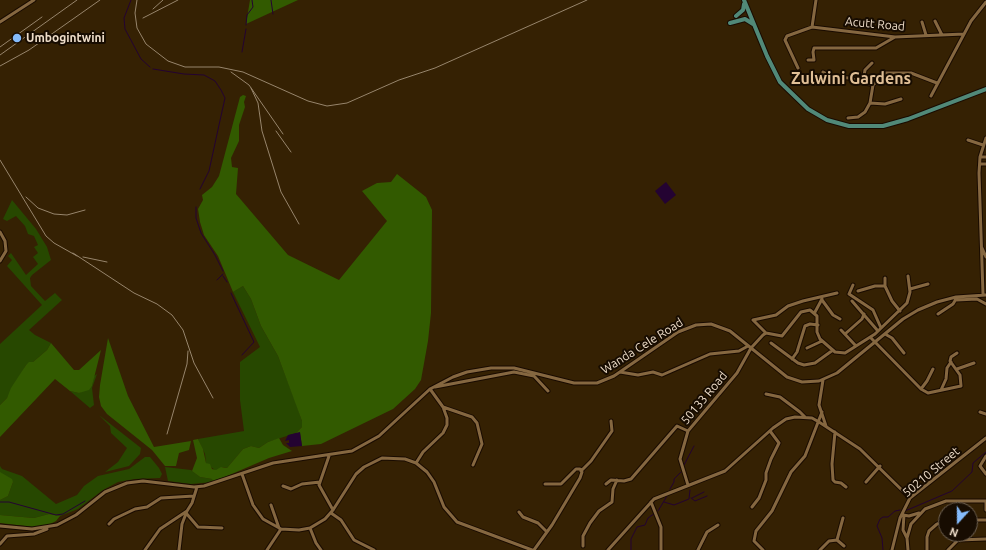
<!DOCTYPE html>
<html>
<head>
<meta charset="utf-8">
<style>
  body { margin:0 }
  #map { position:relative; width:986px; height:550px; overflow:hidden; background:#352103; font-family:Ubuntu,sans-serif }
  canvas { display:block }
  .north { position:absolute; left:938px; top:502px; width:40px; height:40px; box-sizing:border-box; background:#170c01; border:1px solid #6d6051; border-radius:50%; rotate:201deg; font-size:11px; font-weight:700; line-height:16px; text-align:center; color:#eeddc9 }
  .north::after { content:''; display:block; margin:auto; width:14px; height:18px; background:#85bbfb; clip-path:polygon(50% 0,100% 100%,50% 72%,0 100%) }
</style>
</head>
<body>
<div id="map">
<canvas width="986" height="550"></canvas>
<div class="north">N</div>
</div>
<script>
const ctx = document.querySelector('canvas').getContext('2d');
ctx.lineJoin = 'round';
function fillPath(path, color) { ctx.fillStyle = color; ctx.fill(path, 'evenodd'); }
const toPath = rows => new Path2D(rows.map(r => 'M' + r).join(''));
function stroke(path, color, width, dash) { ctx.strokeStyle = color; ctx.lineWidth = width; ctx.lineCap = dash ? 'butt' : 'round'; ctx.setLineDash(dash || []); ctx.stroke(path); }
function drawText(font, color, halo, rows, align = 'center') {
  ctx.font = font + ' Ubuntu,sans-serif'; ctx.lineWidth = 4; ctx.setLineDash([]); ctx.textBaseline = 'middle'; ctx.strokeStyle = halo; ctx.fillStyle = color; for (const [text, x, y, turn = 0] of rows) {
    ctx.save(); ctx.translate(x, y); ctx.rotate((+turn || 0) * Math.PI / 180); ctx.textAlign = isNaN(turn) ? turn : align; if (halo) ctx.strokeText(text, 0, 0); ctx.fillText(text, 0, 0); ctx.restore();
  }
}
const green = toPath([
  [12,200,36,229,47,247,51,260,32,275,30,278,31,286,45,301,55,293,62,300,29,330,35,335,51,343,47,350,33,362,26,365,7,398,0,405,0,344,42,305,7,266,12,260,8,256,11,253,26,275,38,264,33,257,38,253,34,247,38,245,34,236,28,234,25,226,16,216,7,221,3,219],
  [243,286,251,299,261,326,278,356,296,403,302,421,302,427,296,433,268,442,259,448,251,446,243,449,227,468,223,467,216,471,206,463,205,454,198,439,244,431,240,400,240,362,260,347,233,292],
  [97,374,92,388,94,405,90,408,70,391,79,393,92,386,94,376],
  [99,415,141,448,140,454,129,466,105,472,118,462,127,448,111,433,110,426],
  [145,457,150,457,159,468,162,474,160,478,135,479,118,482,103,490,78,509,60,516,49,514,34,518,0,515,0,500,8,496,13,482,0,473,0,466,2,469,22,476,56,504,77,495,84,486,98,476,129,469],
  [165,467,191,470,200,477,212,479,213,482,191,484,168,481]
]);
const forest = toPath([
  [250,0,298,0,246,24],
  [243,95,246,96,244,102,245,107,239,125,239,141,231,158,232,167,238,168,236,194,288,255,339,280,387,221,362,191,377,183,391,182,397,174,426,197,432,210,431,313,428,341,421,380,415,389,393,409,321,444,302,446,300,433,296,433,302,427,302,421,278,356,261,326,251,299,243,286,233,292,218,256,204,235,200,222,198,209,203,200,202,195,212,187,219,176,240,97],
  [108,338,128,396,154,447,191,441,189,450,179,453,176,466,165,466,152,450,107,414,101,406,99,397,100,385],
  [51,343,74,370,79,370,101,350,92,386,89,390,79,393,70,391,55,379,0,437,0,405,7,398,11,388,26,365,29,362,33,362,47,350],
  [279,438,283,445,292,451,269,458,213,482,212,479,200,477,192,471,197,458,193,440,198,439,203,449,206,463,210,464,212,469,216,470,221,467,227,468,243,449,251,446,259,448,268,442],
  [0,472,12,479,13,482,8,496,0,500],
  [49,514,60,516,56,521,46,526,34,527,0,523,0,515,34,518]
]);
const water = toPath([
  [666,182,676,195,665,204,655,191],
  [300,432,302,446,290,447,286,443,289,443,289,440,285,441,288,435]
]);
const stream = toPath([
  [131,0,124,18,125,29,141,59,150,67],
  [271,0,273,14],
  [246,25,247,15,253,7,252,0],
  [242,52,246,29],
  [153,69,184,74,204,75,215,81,221,90,225,98,219,125,209,171,200,189],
  [196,207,196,218,201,233,215,255,223,271],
  [223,276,227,282],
  [217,280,223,274],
  [231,293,254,342,242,355],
  [684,465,694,446],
  [670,489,674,482,674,479,681,472],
  [691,498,695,501,707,496],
  [692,498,704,492],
  [0,502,9,502,56,515,63,514,85,501],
  [664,502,674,505,689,499,690,490],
  [658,511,667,496],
  [905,511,952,491,972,472,973,463,986,452],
  [631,550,631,539,637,527,645,525,648,518,655,513],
  [883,550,882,538,877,526,880,519,883,517,888,517,895,511,900,510]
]);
const minor = toPath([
  [935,21,942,35],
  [0,22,34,0],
  [922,22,926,35],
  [812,27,816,0],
  [808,60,814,60,813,52,814,48,876,48,895,37],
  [798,68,785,40,787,36,812,27,895,37,964,34],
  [823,72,832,77,849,78,873,85],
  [863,82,865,70,872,63],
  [931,96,971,21,986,2],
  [870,103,885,104,901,99],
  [848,118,858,117,865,112,870,103,873,85,885,73,911,73,937,83],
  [968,140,983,145],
  [980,157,986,157],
  [980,164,986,164],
  [0,232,5,241,6,251,0,261],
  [982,248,986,257],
  [853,285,849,294,873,310,881,328],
  [885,286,885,278],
  [910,289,928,284],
  [858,291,875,286,885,286,892,301,900,311],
  [983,294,979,173,980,157,986,138],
  [822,300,833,315,840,319],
  [956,300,977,299,986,304],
  [852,301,878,331],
  [815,312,822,299],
  [938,314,953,304,956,299],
  [841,330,856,346],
  [766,333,753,320,776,315,788,306,803,301,837,293],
  [845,334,862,319,864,314],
  [885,334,892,338,904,353],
  [870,337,921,389,928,393,961,386,960,375,950,361,951,357,957,353],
  [771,343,798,363,804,365,815,363,833,350],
  [807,348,822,341],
  [792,359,797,352,805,326,810,324,818,325],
  [957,369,974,363],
  [620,372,638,375,653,372,662,375,710,354,739,351,748,346],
  [823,380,819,405,826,426],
  [435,387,514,372,534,376,548,391],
  [921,389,927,381,933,369],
  [941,390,946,379,947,368,951,362],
  [766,394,780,397,800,412,805,417],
  [443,407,472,417,477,423,482,444,473,465],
  [980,412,986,414],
  [835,432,832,464,833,480,835,482,841,483,846,487],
  [329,456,319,485,333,510],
  [986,456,980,466,986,474],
  [416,463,423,452,443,433,447,425,447,418,443,407,430,389],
  [581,471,591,461,612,431,611,421],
  [242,474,253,505,263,519,281,529,299,530,310,528,325,519,333,510,356,474,364,467,382,458,405,459,416,463,427,472,434,482,444,507,457,522,532,550],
  [866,482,880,466],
  [606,484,611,480,624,481,631,479,677,426,688,431],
  [688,485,680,459,688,431,737,373,751,348,763,335,766,333,782,336,801,312,810,310,817,316,817,332,820,339,835,352,845,353,875,334,907,303,910,292,908,276],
  [283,486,291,489,302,484,320,482],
  [986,501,986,510],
  [651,502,661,527,661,550],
  [271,505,279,528],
  [752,507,759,498,766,480,766,473,771,459,779,443,770,431],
  [519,512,523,517,538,523,547,532],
  [186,513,198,527,222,528],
  [331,513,341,520,354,540,374,550],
  [903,515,909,516,919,513],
  [904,515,903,530,907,538],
  [970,520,986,520],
  [109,524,114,519,135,509,147,507,161,498,194,496],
  [0,526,32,529,57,525,76,515,105,492,127,483,143,481,194,487,204,486,273,463,352,451,379,436,430,389,453,377,467,372,491,368,514,368,574,383,597,383,614,376,678,332,696,325,711,324,730,331,787,377,802,382,819,381,837,373,903,319,918,310,937,302,956,297,986,295],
  [310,528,316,543,321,550],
  [837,540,844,546],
  [0,544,7,536,34,534,47,529],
  [583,546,583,536,590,523,599,511,612,502,613,489,617,480],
  [145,550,160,529,187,511],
  [179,550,182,524,187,511,192,503,197,487],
  [267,550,281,529],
  [534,550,552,525,580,478,582,472,580,469,576,469,561,484,545,484],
  [608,550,654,499,725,471,773,428,786,419,795,417,812,418,819,422,860,449,910,498],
  [698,550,707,532,718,525],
  [763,550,754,541,756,531,772,511,791,472,805,456,822,412],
  [820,550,829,541,837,540,843,518],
  [892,550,900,518,910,498,986,438],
  [908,550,907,538,911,524,925,509,946,501,986,501],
  [927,550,927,537,929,531,937,524,946,520],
  [948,550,958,540,986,539]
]);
const major = toPath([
  [744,0,767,56,780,82,808,109,827,120,849,126,883,126,908,119,986,89],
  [736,16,743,10,744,4],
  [730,23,745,19,753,24]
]);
const rail = toPath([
  [137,0,135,13,137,28,146,44,168,61,185,67,219,67,243,72,308,101,327,106,347,103,399,80,435,68,587,0],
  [153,9,163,0],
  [143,18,178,0],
  [0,47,42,17],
  [0,55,77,0],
  [0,66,29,50,100,0],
  [231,72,249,85,283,134],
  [251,88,258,103,262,131,281,192,299,224],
  [276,131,291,152],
  [0,160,46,236,54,243,77,256],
  [26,197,38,208,54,214,67,215,85,210],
  [73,253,134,293,157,304,172,315,183,330,194,363,213,398],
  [83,257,107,262],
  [167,434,187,364,188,351]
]);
const markers = [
  [17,38,5,"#85bbfb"]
];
const streetNames = [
  ["Acutt Road",875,24,5],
  ["Wanda Cele Road",642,346,-32],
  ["50133 Road",704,398,-50],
  ["50210 Street",931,472,-40]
];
const poiNames = [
  ["Umbogintwini",26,38]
];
const districtNames = [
  ["Zulwini Gardens",851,79]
];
fillPath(green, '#274800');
fillPath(forest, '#325a00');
fillPath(water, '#240332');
stroke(stream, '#240332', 1);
stroke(minor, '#190b00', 5);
stroke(major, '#190b00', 6);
stroke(minor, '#856740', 3);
stroke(major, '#518978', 4);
stroke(rail, '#97856c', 1);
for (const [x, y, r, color] of markers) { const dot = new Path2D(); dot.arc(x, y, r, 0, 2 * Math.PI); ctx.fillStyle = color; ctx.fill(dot); stroke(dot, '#170c01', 1.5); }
drawText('12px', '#eeddc9', '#170c01', streetNames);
drawText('bold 12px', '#eeddc9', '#170c01', poiNames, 'left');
drawText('bold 16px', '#e0bf96', '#170c01', districtNames);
</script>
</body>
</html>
